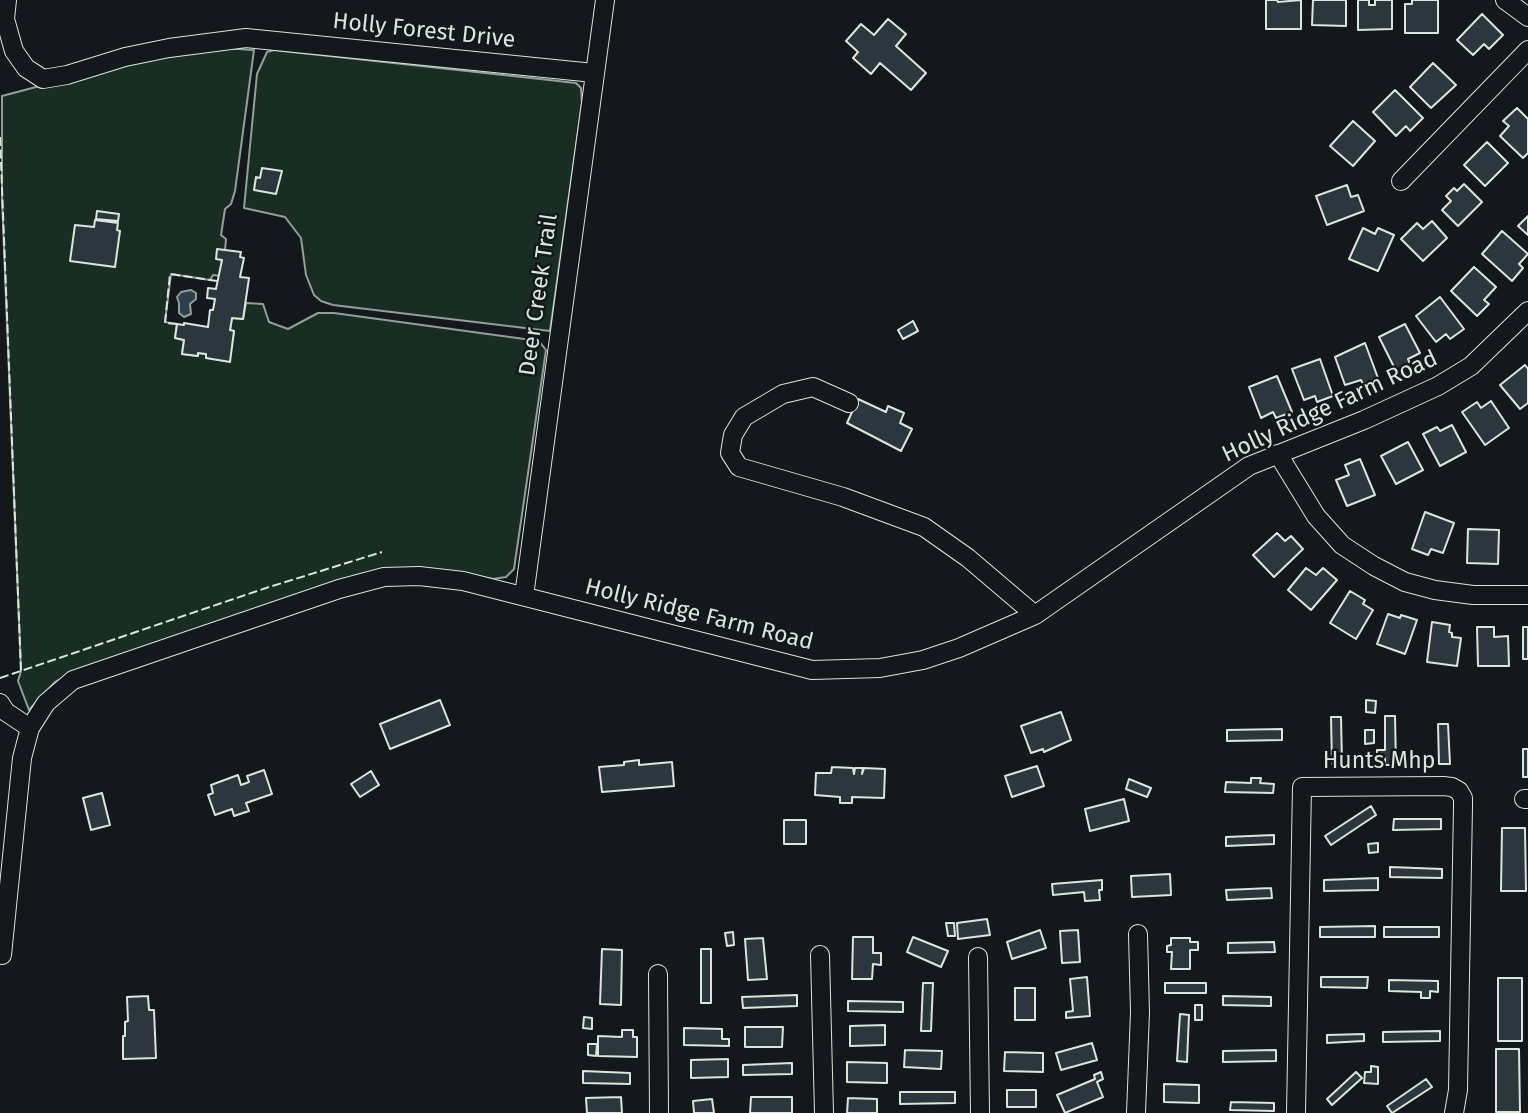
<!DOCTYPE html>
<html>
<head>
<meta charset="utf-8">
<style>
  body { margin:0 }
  canvas { display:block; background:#14181c }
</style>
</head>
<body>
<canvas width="1528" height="1113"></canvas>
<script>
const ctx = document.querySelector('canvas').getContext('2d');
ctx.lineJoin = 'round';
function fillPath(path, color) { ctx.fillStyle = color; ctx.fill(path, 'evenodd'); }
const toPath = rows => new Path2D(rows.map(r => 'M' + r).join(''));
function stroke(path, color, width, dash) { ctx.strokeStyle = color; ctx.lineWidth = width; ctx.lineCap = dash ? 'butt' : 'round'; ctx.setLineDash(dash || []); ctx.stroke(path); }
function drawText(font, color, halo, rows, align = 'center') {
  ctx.font = font + ' "Fira Sans",sans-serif'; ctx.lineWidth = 5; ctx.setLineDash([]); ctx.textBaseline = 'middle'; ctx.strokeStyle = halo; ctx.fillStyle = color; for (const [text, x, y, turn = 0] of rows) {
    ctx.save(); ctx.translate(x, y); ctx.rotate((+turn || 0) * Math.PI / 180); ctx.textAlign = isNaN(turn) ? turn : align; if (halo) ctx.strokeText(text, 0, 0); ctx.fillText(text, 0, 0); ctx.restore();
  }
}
const green = toPath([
  [205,47,254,50,235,191,231,204,225,209,221,235,226,239,225,250,217,250,222,260,220,276,213,275,210,280,171,274,165,322,177,324,175,338,184,340,182,354,197,356,198,353,206,354,206,358,229,361,234,331,230,330,232,318,243,319,246,303,263,304,269,322,288,329,318,313,334,313,539,341,546,350,514,569,506,577,493,579,443,570,399,569,88,667,55,682,29,710,18,681,21,671,2,199,2,96,130,62,205,47],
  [274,50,540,79,576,83,581,88,582,103,550,331,333,305,321,301,314,295,306,275,301,238,285,217,244,208,257,74,267,52,274,50]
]);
const water = toPath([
  [191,290,196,293,196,299,190,304,191,314,184,317,179,313,179,303,177,297,181,292,191,290]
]);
const building = toPath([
  [1266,0,1277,0,1278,2,1301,0,1301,29,1266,29,1266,0],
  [1313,0,1346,0,1346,26,1312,25,1313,0],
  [1358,0,1369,0,1369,5,1375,5,1375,0,1392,0,1392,29,1358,30,1358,0],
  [1412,0,1438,0,1438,33,1405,33,1405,4,1412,4,1412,0],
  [1482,14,1503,35,1489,49,1484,44,1473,55,1457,40,1482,14],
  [888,19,906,34,896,46,926,73,911,90,880,63,871,74,853,58,858,52,846,41,861,24,874,35,888,19],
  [1433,63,1456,85,1431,108,1410,87,1433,63],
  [1395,90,1423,118,1410,131,1406,126,1396,136,1373,112,1395,90],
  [1517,108,1528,119,1528,153,1523,158,1500,136,1509,126,1503,121,1517,108],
  [1353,121,1375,141,1353,166,1330,146,1353,121],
  [1487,142,1508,163,1485,186,1464,165,1487,142],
  [262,168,282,171,276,194,254,190,256,177,260,178,262,168],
  [1464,184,1482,202,1458,226,1442,210,1451,201,1446,196,1454,188,1457,191,1464,184],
  [1347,185,1351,197,1358,195,1364,211,1327,225,1316,196,1347,185],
  [97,211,119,214,118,221,96,219,97,211],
  [1528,216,1528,235,1518,226,1528,216],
  [95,220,118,223,117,230,120,231,115,267,70,261,75,225,94,227,95,220],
  [1432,221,1447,238,1423,261,1401,239,1417,223,1423,229,1432,221],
  [1363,228,1375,234,1378,228,1394,235,1378,271,1349,259,1363,228],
  [1502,231,1528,254,1519,264,1523,268,1512,281,1482,254,1502,231],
  [217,249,241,252,240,257,244,258,240,277,249,278,243,319,232,318,230,330,234,331,230,362,206,358,206,354,198,353,198,356,182,354,184,340,175,338,177,324,184,325,184,323,208,327,210,310,213,310,215,299,207,298,208,288,216,289,222,260,216,259,217,249],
  [1474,267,1496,287,1484,300,1489,304,1477,316,1451,291,1474,267],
  [1440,297,1464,329,1450,339,1446,334,1436,342,1416,316,1440,297],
  [913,321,918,331,903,339,898,330,913,321],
  [1405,324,1420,353,1408,359,1411,366,1397,373,1379,337,1405,324],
  [1365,343,1378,378,1363,384,1361,380,1345,385,1335,357,1365,343],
  [1320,359,1333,396,1317,402,1315,396,1304,400,1292,369,1320,359],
  [1525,365,1528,369,1528,403,1520,409,1500,385,1525,365],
  [1277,376,1292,412,1276,418,1273,412,1261,418,1249,387,1277,376],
  [858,399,886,412,888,406,904,413,900,423,912,429,901,451,847,423,858,399],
  [1491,401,1509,428,1485,445,1462,412,1477,402,1481,408,1491,401],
  [1452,425,1466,452,1440,466,1423,434,1437,427,1440,431,1452,425],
  [1408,442,1423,470,1396,484,1381,456,1408,442],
  [1360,459,1375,495,1347,506,1336,480,1349,475,1345,465,1360,459],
  [1425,512,1454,523,1443,553,1431,549,1428,555,1412,549,1425,512],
  [1468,529,1499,530,1498,564,1467,563,1468,529],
  [1277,533,1285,541,1291,536,1303,549,1274,577,1253,555,1277,533],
  [1306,568,1316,575,1323,568,1337,580,1311,610,1288,590,1306,568],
  [1350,591,1365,600,1363,604,1373,610,1356,639,1330,623,1350,591],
  [1388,614,1400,618,1401,615,1417,620,1405,654,1377,644,1388,614],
  [1432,622,1450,625,1449,632,1452,633,1452,637,1461,638,1457,666,1427,662,1432,622],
  [1477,627,1494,627,1494,637,1508,636,1509,666,1478,666,1477,627],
  [1523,627,1528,627,1528,659,1523,659,1523,627],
  [440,700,450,725,390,749,380,724,440,700],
  [1366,700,1376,701,1375,713,1366,712,1366,700],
  [1061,712,1071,740,1044,752,1043,749,1031,753,1021,726,1061,712],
  [1385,716,1395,716,1396,765,1385,765,1385,758,1377,758,1377,750,1385,750,1385,716],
  [1331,717,1341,717,1342,764,1332,764,1331,717],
  [1438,724,1448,724,1450,764,1439,764,1438,724],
  [1282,729,1282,740,1227,741,1227,730,1282,729],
  [1365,730,1374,730,1374,743,1365,744,1365,730],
  [1523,749,1528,749,1528,777,1523,777,1523,749],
  [639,760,639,765,672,762,674,786,602,792,599,767,624,765,624,762,639,760],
  [1037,766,1044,786,1012,797,1005,776,1037,766],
  [832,767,853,768,854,774,855,768,863,768,862,774,864,768,885,769,884,798,852,797,852,803,840,803,840,797,815,795,816,773,831,773,832,767],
  [264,770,272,794,246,803,249,811,234,816,232,809,215,815,208,795,213,793,211,785,238,775,241,785,249,782,247,776,264,770],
  [371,771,379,785,360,797,351,784,371,771],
  [1251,778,1261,778,1260,783,1274,784,1273,793,1225,792,1226,782,1251,783,1251,778],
  [1129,779,1151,788,1147,797,1126,789,1129,779],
  [102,793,110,825,91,830,83,798,102,793],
  [1124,799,1129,821,1090,831,1085,809,1124,799],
  [1371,806,1376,815,1331,845,1325,836,1371,806],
  [1394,819,1441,819,1441,829,1393,830,1394,819],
  [784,820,806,820,806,844,784,844,784,820],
  [1502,828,1525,828,1526,891,1501,891,1502,828],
  [1274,835,1274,844,1226,846,1226,837,1274,835],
  [1378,843,1378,852,1369,853,1368,844,1378,843],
  [1390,867,1442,869,1442,878,1390,877,1390,867],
  [1170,874,1171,895,1132,897,1131,876,1170,874],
  [1378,878,1378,890,1324,891,1324,880,1378,878],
  [1102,880,1102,890,1099,890,1100,900,1085,901,1084,892,1053,895,1052,884,1102,880],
  [1271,888,1272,898,1227,900,1226,890,1271,888],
  [987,919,990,935,958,939,957,923,987,919],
  [946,923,954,923,955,936,948,936,946,923],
  [1375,926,1375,937,1320,937,1320,927,1375,926],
  [1384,927,1439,927,1439,937,1384,937,1384,927],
  [1040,930,1046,948,1012,959,1007,942,1040,930],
  [1078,930,1080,962,1062,963,1060,931,1078,930],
  [733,932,734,945,727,946,725,933,733,932],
  [853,937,873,937,873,953,881,953,881,965,873,964,872,979,852,979,853,937],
  [913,937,948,951,941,967,907,952,913,937],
  [763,938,767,979,748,980,745,939,763,938],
  [1171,938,1190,938,1190,942,1198,942,1198,950,1190,950,1190,969,1171,969,1172,952,1167,952,1167,946,1171,945,1171,938],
  [1228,943,1274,942,1275,952,1228,953,1228,943],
  [602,949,622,950,621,1005,600,1004,602,949],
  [701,949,711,949,711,1003,701,1003,701,949],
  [1087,977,1090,1016,1066,1018,1066,1012,1073,1011,1070,979,1087,977],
  [1321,977,1368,977,1367,988,1321,987,1321,977],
  [1498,978,1522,978,1522,1041,1498,1041,1498,978],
  [1389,980,1438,981,1438,992,1430,991,1430,998,1421,998,1421,992,1389,991,1389,980],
  [923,983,933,983,931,1031,921,1031,923,983],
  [1165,983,1206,983,1206,993,1165,993,1165,983],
  [1015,988,1035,988,1035,1020,1015,1020,1015,988],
  [797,995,797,1006,743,1008,742,997,797,995],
  [148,996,149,1010,154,1010,156,1058,123,1059,123,1036,125,1036,125,1022,128,1021,127,997,148,996],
  [1223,996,1271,997,1271,1006,1223,1005,1223,996],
  [848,1001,903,1002,903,1012,848,1011,848,1001],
  [1195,1005,1202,1005,1202,1020,1195,1020,1195,1005],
  [1180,1014,1189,1015,1187,1062,1177,1061,1180,1014],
  [584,1017,592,1018,592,1029,583,1028,584,1017],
  [885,1025,885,1045,850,1046,850,1026,885,1025],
  [745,1027,783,1027,782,1047,745,1047,745,1027],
  [684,1028,722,1029,722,1039,729,1039,729,1046,684,1045,684,1028],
  [622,1030,633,1030,633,1037,637,1037,637,1057,598,1056,598,1036,622,1037,622,1030],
  [1440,1031,1440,1041,1383,1042,1383,1032,1440,1031],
  [1364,1034,1364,1041,1327,1043,1327,1035,1364,1034],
  [1092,1043,1097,1060,1061,1070,1056,1053,1092,1043],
  [588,1044,597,1044,596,1056,588,1055,588,1044],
  [1496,1049,1519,1049,1520,1112,1496,1112,1496,1049],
  [905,1050,942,1051,941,1069,904,1067,905,1050],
  [1276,1050,1276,1061,1223,1062,1223,1051,1276,1050],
  [1005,1052,1043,1053,1043,1072,1004,1071,1005,1052],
  [728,1059,728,1077,691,1078,691,1060,728,1059],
  [847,1062,887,1063,887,1083,847,1082,847,1062],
  [792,1063,792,1074,743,1075,743,1065,792,1063],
  [1371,1066,1378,1067,1378,1084,1364,1083,1365,1072,1371,1072,1371,1066],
  [583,1071,630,1073,630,1084,583,1083,583,1071],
  [1101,1072,1103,1079,1097,1082,1103,1097,1065,1113,1057,1095,1095,1079,1094,1075,1101,1072],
  [1356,1072,1362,1078,1332,1105,1327,1099,1356,1072],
  [1426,1079,1432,1087,1392,1113,1387,1106,1426,1079],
  [1164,1084,1199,1085,1199,1103,1164,1102,1164,1084],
  [1007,1090,1036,1090,1036,1107,1007,1107,1007,1090],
  [900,1092,955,1092,955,1103,900,1104,900,1092],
  [621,1097,622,1113,587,1113,586,1098,621,1097],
  [751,1097,792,1097,792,1113,750,1113,751,1097],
  [848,1098,877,1099,877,1113,847,1113,848,1098],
  [712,1099,714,1113,694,1113,693,1101,712,1099],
  [1231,1102,1274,1103,1274,1111,1230,1110,1231,1102]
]);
const minor = toPath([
  [7,0,5,19,14,51,26,68,43,79,67,75,125,57,169,48,246,38,594,73],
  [1505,0,1528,17],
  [1401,181,1528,50],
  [849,403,813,387,783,394,744,417,733,435,730,453,739,467,843,497,924,527,968,558,1035,615],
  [1278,454,1316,516,1342,545,1374,566,1405,582,1435,590,1473,595,1528,595],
  [524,596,605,0],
  [0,703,6,712,30,728],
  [1524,799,1528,799],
  [2,955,22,758,30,728,46,703,73,680,339,589,384,577,419,576,463,581,812,670,880,668,923,660,959,648,1035,615,1249,466,1364,420,1438,386,1471,366,1528,311],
  [820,955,824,1113],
  [978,957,980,1113],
  [658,974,659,1113],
  [1136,1113,1140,1012,1138,934],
  [1296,1113,1302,787,1443,786,1452,787,1459,791,1463,798,1463,806,1458,1090,1454,1113]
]);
const fence = toPath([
  [0,137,21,671],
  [177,324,165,323,170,274,217,281],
  [0,678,266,588,382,552]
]);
const streetNames = [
  ["Holly Forest Drive",424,31,6],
  ["Deer Creek Trail",539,295,-82],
  ["Holly Ridge Farm Road",1330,407,-25],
  ["Holly Ridge Farm Road",699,615,14],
  ["Hunts Mhp",1379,762]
];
fillPath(green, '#1a2d24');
stroke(green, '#939e99', 2);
fillPath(water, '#2f3f4d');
stroke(water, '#939e99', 2);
fillPath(building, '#2c363c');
stroke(building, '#d8e6dc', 2);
stroke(minor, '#d8e6dc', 20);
stroke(minor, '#14181c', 18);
stroke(fence, '#d8e6dc', 2, [9, 3.5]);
drawText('23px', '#d8e6dc', '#14181c', streetNames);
</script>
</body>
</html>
